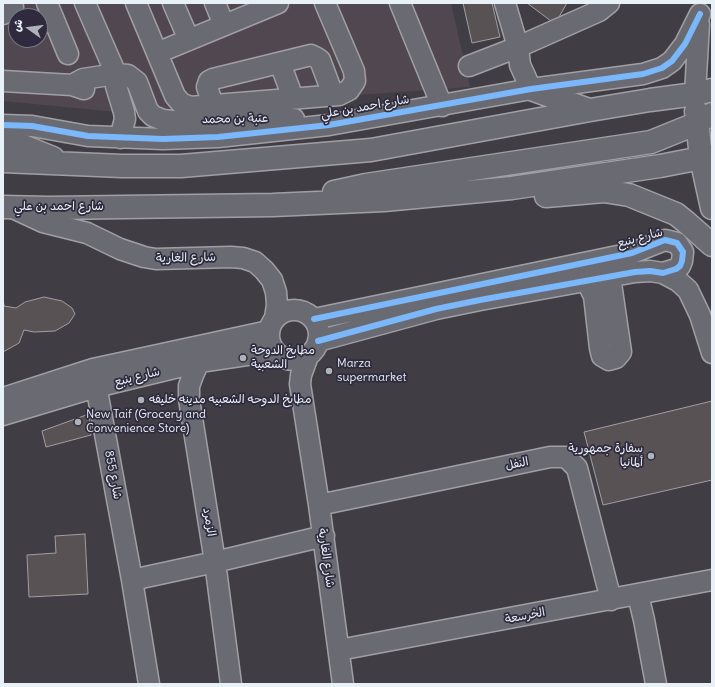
<!DOCTYPE html>
<html>
<head>
<meta charset="utf-8">
<style>
  body { margin:0 }
  #map { position:relative; width:715px; height:687px; overflow:hidden; background:#413d44; font-family:Delius,"Playpen Sans Arabic",sans-serif }
  canvas { display:block }
  .frame { position:absolute; inset:0; border:4px solid #e8f1f8; pointer-events:none }
  .north { position:absolute; left:8px; top:8px; width:40px; height:40px; box-sizing:border-box; background:#2f2a3d; border:1px solid #797a88; border-radius:50%; rotate:284deg; font-size:11px; font-weight:700; line-height:16px; text-align:center; color:#e8f1f8 }
  .north::after { content:''; display:block; margin:auto; width:14px; height:18px; background:#aeb2b9; clip-path:polygon(50% 0,100% 100%,50% 72%,0 100%) }
</style>
</head>
<body>
<div id="map">
<canvas width="715" height="687"></canvas>
<div class="frame"></div>
<div class="north">ش</div>
</div>
<script>
const ctx = document.querySelector('canvas').getContext('2d');
ctx.lineJoin = 'round';
function fillPath(path, color) { ctx.fillStyle = color; ctx.fill(path, 'evenodd'); }
const toPath = rows => new Path2D(rows.map(r => 'M' + r).join(''));
function stroke(path, color, width, dash) { ctx.strokeStyle = color; ctx.lineWidth = width; ctx.lineCap = dash ? 'butt' : 'round'; ctx.setLineDash(dash || []); ctx.stroke(path); }
function drawText(font, color, halo, rows, align = 'center') {
  ctx.font = font + ' Delius,"Playpen Sans Arabic",sans-serif'; ctx.lineWidth = 3.5; ctx.setLineDash([]); ctx.textBaseline = 'middle'; ctx.strokeStyle = halo; ctx.fillStyle = color; for (const [text, x, y, turn = 0] of rows) {
    ctx.save(); ctx.translate(x, y); ctx.rotate((+turn || 0) * Math.PI / 180); ctx.textAlign = isNaN(turn) ? turn : align; if (halo) ctx.strokeText(text, 0, 0); ctx.fillText(text, 0, 0); ctx.restore();
  }
}
const built = toPath([
  [3,3,451,3,470,87,117,112,3,101],
  [16,16,40,16,40,40,16,40]
]);
const building = toPath([
  [463,3,492,3,500,37,472,43,463,3],
  [527,3,567,3,555,24,527,3],
  [3,297,4,306,16,308,25,302,44,297,62,301,72,308,75,314,69,323,55,331,34,332,24,330,19,343,3,352,3,297],
  [712,401,712,480,603,505,584,432,712,401],
  [89,414,91,435,46,447,42,431,89,414],
  [85,534,88,594,29,597,27,555,56,553,55,536,85,534]
]);
const minor = toPath([
  [47,3,68,54],
  [85,3,116,74,116,86,124,112,125,119,120,138],
  [136,3,175,96,181,103,190,107,339,95,349,90,355,81,354,71,325,3],
  [173,3,189,40],
  [215,3,224,25],
  [400,3,442,106],
  [505,3,518,47,520,65,531,89],
  [3,14,13,7],
  [157,53,278,3],
  [280,63,293,98],
  [469,66,518,47,599,11,609,3],
  [3,81,72,85,84,89],
  [72,85,83,79,116,74,128,75,137,82,148,111,153,116,163,120,173,121,258,118,294,119],
  [695,94,699,24],
  [213,105,207,87,209,81,213,79,311,55,317,58,320,60,333,95],
  [3,125,32,126,88,136,163,139,218,137,329,125,531,89,643,74,662,68,672,61,685,44,700,14],
  [13,208,43,222,87,233,120,249,144,257,156,259,231,257,243,258,255,262,264,270,272,280,276,292,277,305,275,318],
  [663,273,678,281,688,290,700,315,712,353],
  [586,280,594,296,600,348,602,356,609,360,616,358,621,352,620,345,608,263],
  '269 335a25 25 0 1 1 50 0a25 25 0 1 1-50 0Z',
  [314,319,632,253,665,240,677,243,683,252,682,261,680,266,676,269,663,273,650,271,635,272,480,300,436,309,318,341],
  [308,356,301,375,300,384,319,505,343,684],
  [199,362,193,375,189,386,189,399,215,562,231,684],
  [93,369,132,580,149,684],
  [3,398,93,369,269,331],
  [3,415,96,387,199,362,274,351],
  [319,505,550,457,566,457,577,468,611,600],
  [132,580,215,562,324,536],
  [638,595,644,620,656,684],
  [339,650,712,580]
]);
const major = toPath([
  [531,89,589,110],
  [696,111,701,158,712,208],
  [3,138,53,158],
  [3,161,122,166,181,166,371,150,590,110,650,100,695,94,712,90],
  [334,192,366,185,651,142,693,125,712,114],
  [546,196,604,191,629,195,676,214,686,222,712,245],
  [3,207,49,208,273,205,384,200,512,188,660,166,712,156]
]);
const cycleway = toPath([
  [3,125,32,126,88,136,163,139,218,137,329,125,531,89,643,74,662,68,672,61,685,44,700,14],
  [314,319,632,253,665,240,677,243,683,252,682,261,680,266,676,269,663,273,650,271,635,272,480,300,436,309,318,341]
]);
const markers = [
  [243,358,4,"#aeb2b9"],
  [329,371,4,"#aeb2b9"],
  [141,400,4,"#aeb2b9"],
  [78,422,4,"#aeb2b9"],
  [651,456,4,"#aeb2b9"]
];
const streetNames = [
  ["شارع احمد بن علي",365,107,-10],
  ["عتبة بن محمد",235,119,-1],
  ["شارع احمد بن علي",59,207],
  ["شارع ينبع",640,238,-15],
  ["شارع الغارية",186,258,-1],
  ["شارع ينبع",137,377,-14],
  ["النفل",517,464,-12],
  ["شارع 855",113,475,79],
  ["الزمرد",209,522,81],
  ["شارع الغارية",326,558,82],
  ["الخرسعة",525,616,-11]
];
const poiNames = [
  ["مطابخ الدوحة",251,351],
  ["الشعبية",251,365],
  ["Marza",337,364],
  ["supermarket",337,378],
  ["مطابخ الدوحه الشعبيه مدينه خليفه",149,400],
  ["New Taif (Grocery and",86,415],
  ["Convenience Store)",86,429],
  ["سفارة جمهورية",643,449,"right"],
  ["ألمانيا",643,463,"right"]
];
fillPath(built, '#514750');
fillPath(building, '#585255');
stroke(building, '#a09fa4', 1);
stroke(minor, '#a09fa4', 23);
stroke(major, '#a09fa4', 25);
stroke(minor, '#6a6b72', 20);
stroke(major, '#6a6b72', 22);
stroke(cycleway, '#7ab7fb', 6);
for (const [x, y, r, color] of markers) { const dot = new Path2D(); dot.arc(x, y, r, 0, 2 * Math.PI); ctx.fillStyle = color; ctx.fill(dot); stroke(dot, '#2f2a3d', 1.5); }
drawText('12px', '#e8f1f8', '#2f2a3d', streetNames);
drawText('12px', '#e8f1f8', '#2f2a3d', poiNames, 'left');
</script>
</body>
</html>
